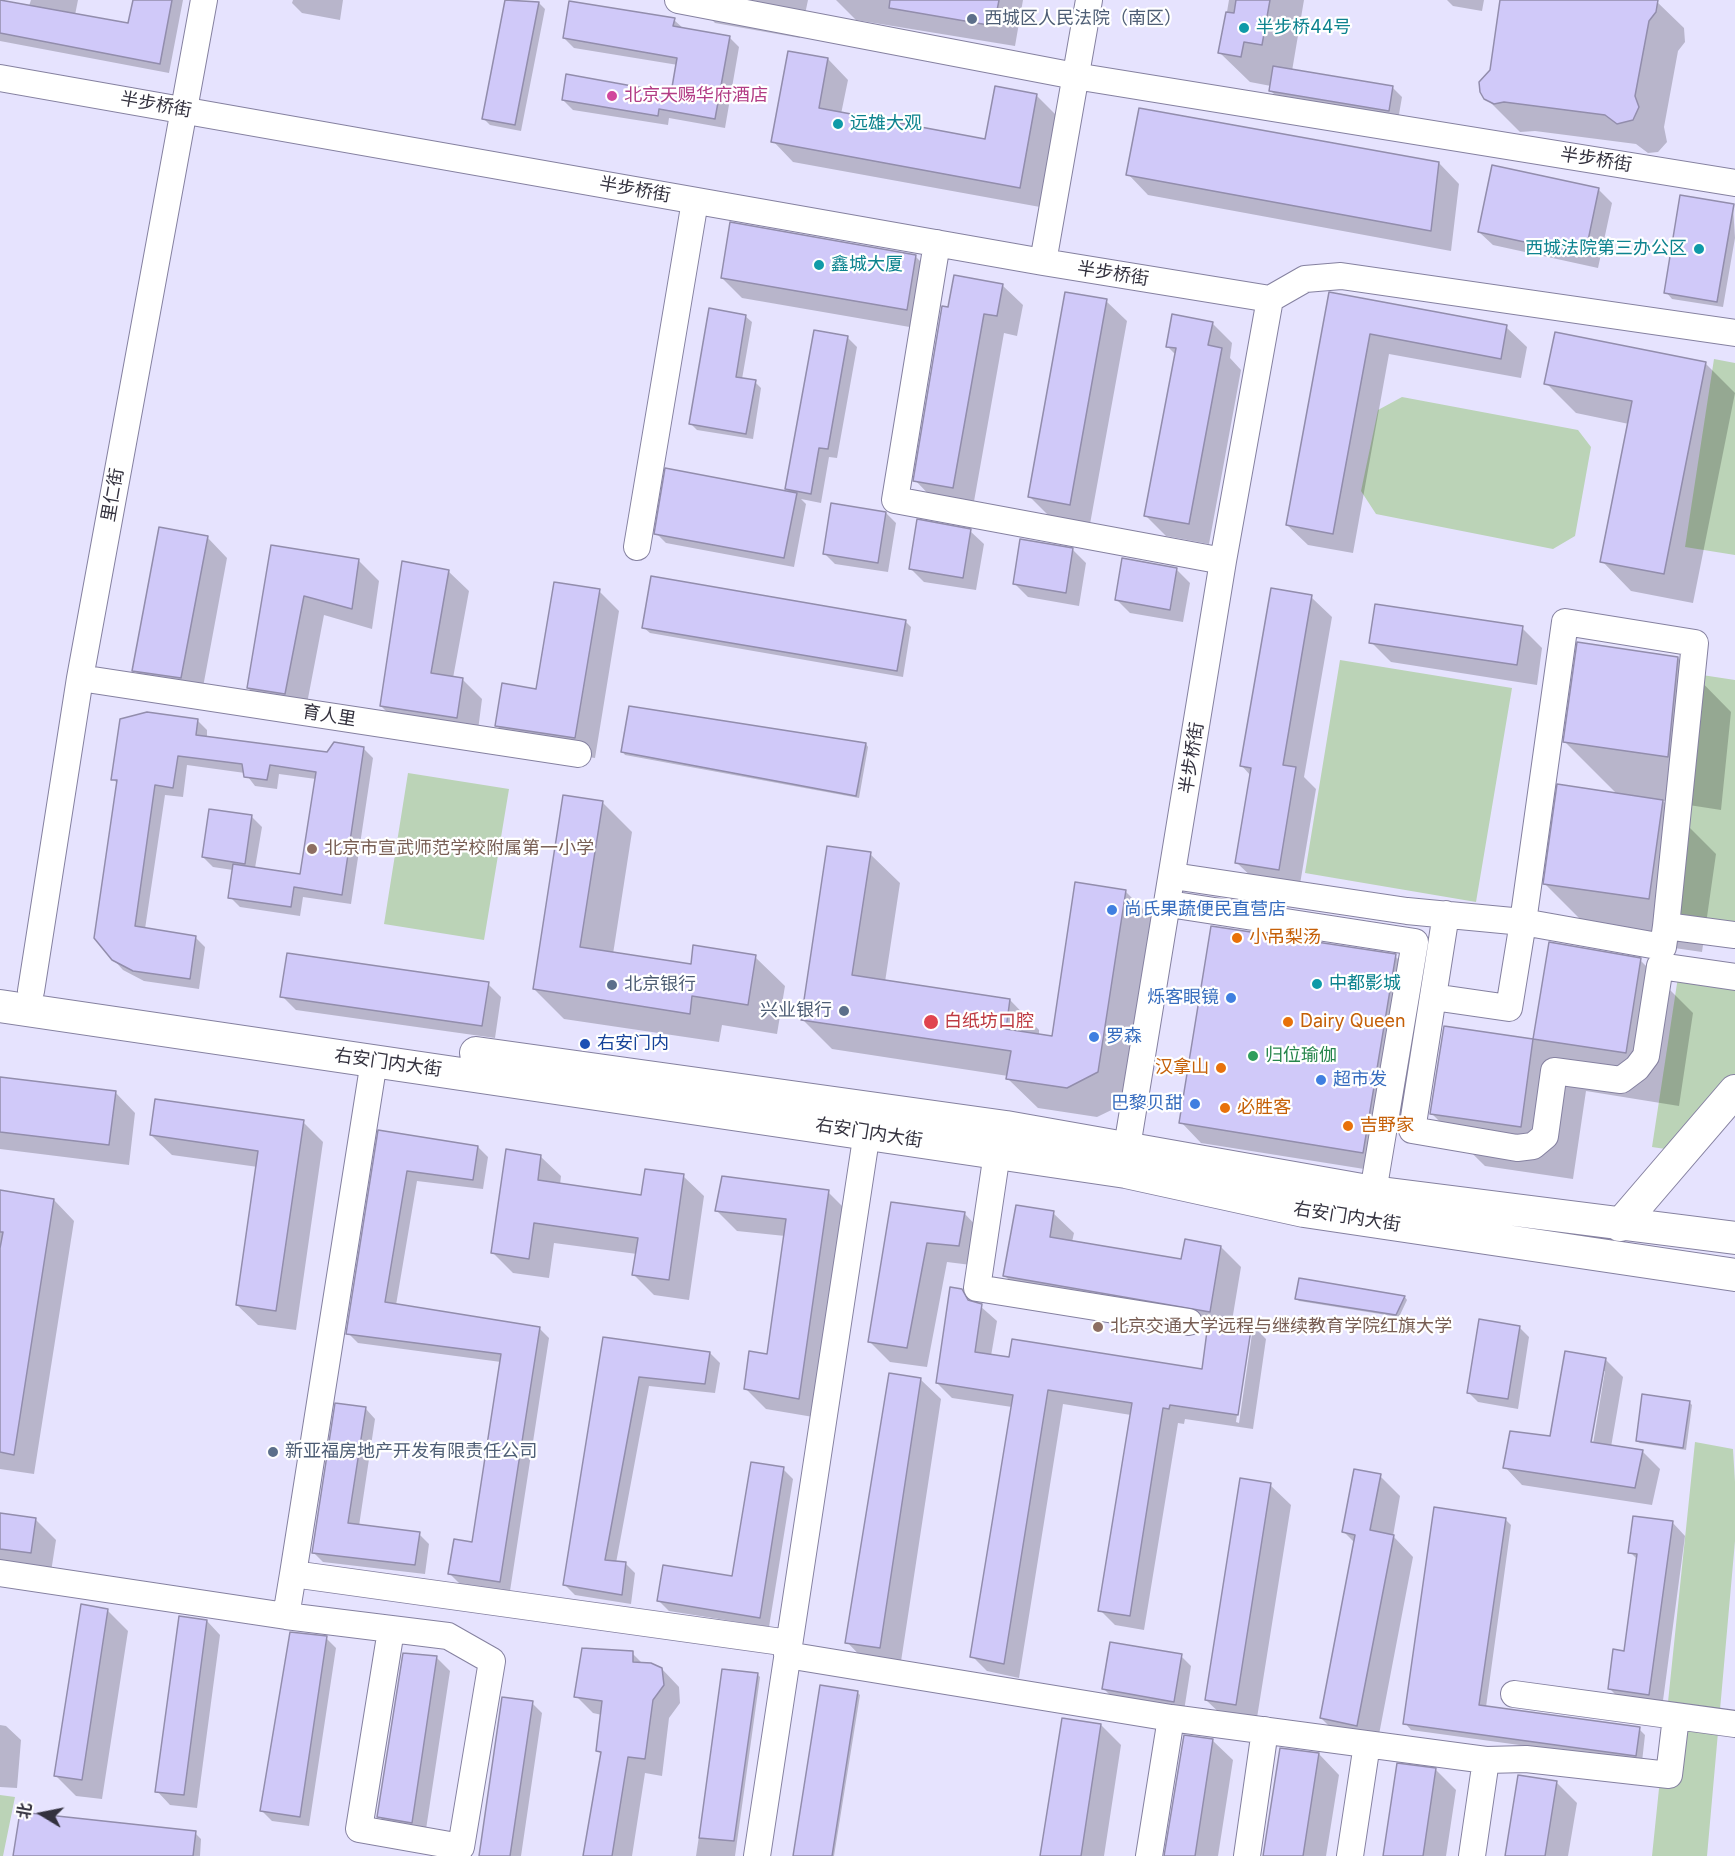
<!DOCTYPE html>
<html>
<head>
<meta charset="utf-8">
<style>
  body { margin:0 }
  #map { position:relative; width:1735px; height:1856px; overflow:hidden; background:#e6e3fe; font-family:Inter,"Noto Sans SC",sans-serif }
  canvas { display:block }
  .north { position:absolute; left:12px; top:1784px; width:60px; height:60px; -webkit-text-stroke:4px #fff; paint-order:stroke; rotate:280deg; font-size:16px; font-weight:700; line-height:24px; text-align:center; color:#33313e }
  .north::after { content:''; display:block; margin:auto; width:21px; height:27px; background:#33313e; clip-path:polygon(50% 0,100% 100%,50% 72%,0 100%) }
</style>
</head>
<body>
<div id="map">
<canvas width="1735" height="1856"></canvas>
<div class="north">北</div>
</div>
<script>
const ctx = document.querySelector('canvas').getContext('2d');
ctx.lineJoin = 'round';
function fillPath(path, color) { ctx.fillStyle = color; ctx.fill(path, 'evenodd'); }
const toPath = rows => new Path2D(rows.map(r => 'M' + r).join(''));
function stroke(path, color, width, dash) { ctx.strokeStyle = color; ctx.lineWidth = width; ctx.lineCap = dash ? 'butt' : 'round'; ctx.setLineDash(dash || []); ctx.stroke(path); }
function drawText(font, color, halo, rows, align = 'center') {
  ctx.font = font + ' Inter,"Noto Sans SC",sans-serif'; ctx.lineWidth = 4.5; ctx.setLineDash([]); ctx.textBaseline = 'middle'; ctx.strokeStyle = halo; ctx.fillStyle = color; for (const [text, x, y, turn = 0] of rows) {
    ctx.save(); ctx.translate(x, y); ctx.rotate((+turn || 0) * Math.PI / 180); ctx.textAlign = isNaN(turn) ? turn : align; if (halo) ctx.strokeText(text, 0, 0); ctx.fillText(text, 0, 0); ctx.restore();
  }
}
const green = toPath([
  [1714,359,1735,363,1735,555,1685,547],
  [1402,397,1578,430,1591,447,1575,536,1553,549,1376,514,1361,491,1378,410],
  [1340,660,1512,688,1476,902,1305,873],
  [1702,675,1735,680,1735,923,1677,915],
  [408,773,509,789,484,940,384,924],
  [1678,977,1735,986,1735,1086,1679,1151,1652,1147],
  [1695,1442,1733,1449,1735,1482,1735,1541,1707,1856,1652,1856],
  [0,1795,15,1797,3,1856,0,1856]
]);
const shadow = toPath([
  [31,0,78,0,75,15,130,25,134,0,183,0,169,73,0,41,0,1,29,6],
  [293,0,343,0,340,20,302,13,292,3],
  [507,0,539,3,545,9,521,131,490,125,484,119],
  [693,0,808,0,800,38,715,23],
  [836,0,1023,0,1015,46,856,20],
  [1229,0,1304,0,1292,71,1392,87,1402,97,1398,120,1280,100,1270,90,1271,86,1250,82,1220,53],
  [1447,0,1484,0,1482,11,1453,6],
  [1501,0,1655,0,1684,28,1685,42,1678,51,1664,127,1667,142,1658,152,1648,153,1636,144,1535,131,1520,132,1483,95,1491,71],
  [674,20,684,29,729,37,739,47,725,128,669,118,668,125,573,110,563,100,673,95,678,65,574,48,564,38],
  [828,59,848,80,841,114,986,141,1037,96,1057,116,1040,207,793,162,773,141],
  [1439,163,1459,184,1451,251,1148,195,1128,174],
  [1599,190,1612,203,1598,268,1493,245,1479,232],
  [1733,206,1735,238,1723,307,1672,299,1666,292],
  [915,256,936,277,927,330,742,298,722,278],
  [1002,285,1023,305,1017,336,1004,333,973,507,935,501,915,480,950,309],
  [1330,294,1506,327,1527,347,1521,378,1389,354,1353,553,1308,545,1287,525],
  [1106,301,1127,321,1090,524,1050,517,1030,497],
  [745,316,752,322,742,379,755,382,761,388,753,439,697,430,691,424],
  [1212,323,1232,343,1230,358,1241,370,1209,544,1166,536,1146,516,1176,355,1167,346],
  [847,337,857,347,837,458,829,457,821,503,801,499,806,504,794,567,666,543,656,533,791,493,786,488],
  [1705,363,1735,393,1693,603,1631,591,1602,561,1629,424,1576,413,1546,383],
  [886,513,896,523,888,572,835,564,825,554],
  [970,531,984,544,976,590,924,582,910,568],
  [207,537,227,558,201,698,154,691,134,670],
  [273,547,358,560,379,581,372,629,324,615,305,714,269,708,248,688],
  [1073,550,1086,563,1079,606,1028,597,1014,583],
  [1176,569,1190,583,1183,622,1130,613,1117,600],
  [448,571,469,591,453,678,462,679,482,699,477,738,401,726,381,706],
  [599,591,619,611,595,758,517,746,497,726,537,690],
  [1311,597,1332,617,1304,777,1316,789,1299,890,1257,882,1236,862,1251,776,1242,766],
  [905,621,911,627,903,677,650,633,643,627],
  [1522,628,1542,648,1537,685,1391,662,1371,642],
  [1678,658,1731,712,1721,810,1663,801,1716,854,1702,952,1598,937,1545,884,1618,795,1565,742],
  [197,720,207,730,207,738,328,754,363,748,373,758,351,904,303,897,300,916,240,907,230,897,233,870,213,867,203,857,252,817,262,827,255,868,302,875,316,779,279,774,277,789,255,786,245,773,187,765,183,797,165,795,145,929,195,937,205,947,199,989,144,981,123,970,113,959,118,784,113,779],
  [866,744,868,747,859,798,625,755,623,752],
  [602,802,632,832,613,954,692,966,755,957,785,986,777,1034,722,1025,719,1042,564,1019,534,989],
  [870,854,900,883,885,982,1010,1000,1039,1030,1039,1036,1053,1038,1125,891,1155,921,1128,1102,1097,1117,1038,1108,1008,1079,1008,1076,832,1049,802,1019],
  [1550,944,1640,960,1693,1013,1679,1106,1586,1091,1573,1179,1485,1166,1431,1113,1445,1027,1535,1040],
  [1395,956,1415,976,1383,1172,1201,1143,1181,1122],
  [488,984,501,997,495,1038,296,1010,282,996],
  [0,1078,115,1092,135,1113,129,1165,0,1149],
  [303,1122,323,1142,296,1330,258,1325,237,1305,258,1167,172,1155,151,1135],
  [380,1132,478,1147,488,1157,483,1189,417,1181,396,1305,539,1328,549,1338,510,1591,460,1584,450,1574,473,1544,501,1362,358,1343,348,1333],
  [540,1156,561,1176,560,1185,642,1197,683,1176,704,1196,689,1300,654,1295,634,1275,637,1254,554,1243,549,1278,513,1273,493,1253],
  [0,1192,54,1200,74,1221,34,1474,0,1469],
  [828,1192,848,1212,819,1418,766,1409,745,1388,769,1355,785,1236,737,1231,717,1211],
  [892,1203,964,1213,984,1234,979,1266,947,1262,927,1367,890,1362,869,1341],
  [1053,1213,1074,1233,1072,1242,1182,1261,1221,1247,1241,1267,1232,1321,1251,1324,1266,1339,1253,1429,1185,1419,1184,1424,1178,1423,1144,1630,1115,1625,1100,1610,1131,1415,1063,1404,1019,1678,987,1671,972,1656,1012,1407,952,1398,937,1383,962,1290,997,1321,991,1356,1203,1370,1209,1328,1025,1296,1005,1276],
  [1249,1334,1252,1334,1239,1423,1236,1422],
  [1300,1280,1405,1297,1407,1300,1399,1317,1299,1301,1296,1298],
  [1519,1327,1529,1337,1518,1409,1478,1402,1468,1392],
  [604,1338,710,1353,720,1363,715,1393,649,1386,616,1563,625,1563,635,1573,631,1604,575,1595,565,1585],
  [1605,1359,1623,1377,1611,1447,1642,1451,1660,1469,1652,1505,1522,1485,1505,1467,1551,1438],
  [1602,1371,1605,1371,1592,1450,1589,1449],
  [920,1379,941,1399,900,1668,867,1663,847,1642],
  [1689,1402,1692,1405,1686,1450,1640,1443,1637,1441],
  [366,1409,375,1419,359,1526,419,1534,429,1544,425,1574,323,1562,313,1552],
  [783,1469,793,1479,769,1627,669,1611,659,1601,734,1578],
  [1380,1476,1400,1496,1393,1536,1413,1557,1377,1745,1341,1738,1321,1718,1355,1543,1344,1532],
  [1270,1485,1291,1505,1256,1724,1227,1720,1206,1700],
  [0,1515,36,1520,56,1540,51,1572,0,1565],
  [1505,1519,1511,1525,1486,1707,1639,1729,1645,1735,1642,1762,1411,1730,1405,1723],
  [1672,1522,1685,1536,1662,1708,1623,1702,1610,1689,1626,1652,1638,1560,1630,1552],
  [108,1611,128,1631,102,1799,76,1796,56,1776],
  [207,1621,220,1635,197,1808,170,1805,157,1791],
  [326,1638,336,1648,309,1826,272,1821,262,1811],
  [632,1653,643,1664,662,1669,679,1687,680,1703,669,1718,662,1776,645,1773,632,1856,585,1856,602,1755,598,1751,602,1715,593,1713,576,1696],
  [1181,1656,1191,1666,1184,1711,1114,1699,1104,1689],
  [436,1657,450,1671,425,1836,392,1830,379,1816],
  [724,1670,758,1675,760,1677,735,1856,696,1856],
  [857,1692,860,1695,834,1856,794,1856],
  [532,1703,542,1713,521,1856,480,1856],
  [0,1725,6,1726,21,1740,17,1788,0,1787],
  [1101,1725,1121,1745,1104,1856,1042,1856],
  [1212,1740,1233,1760,1218,1856,1166,1856],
  [1319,1754,1339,1775,1326,1856,1265,1856],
  [1436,1770,1456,1790,1446,1856,1384,1856],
  [1556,1782,1577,1803,1568,1856,1507,1856],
  [195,1833,201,1839,200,1856,15,1856]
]);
const building = toPath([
  [0,0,128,23,133,0,172,0,160,64,0,33,0,0],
  [505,0,539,2,515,125,482,119,505,0],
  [890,0,999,0,994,26,889,8,890,0],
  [1236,0,1270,0,1262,45,1244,42,1241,57,1218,53,1226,12,1234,13,1236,0],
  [1500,0,1658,0,1656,12,1649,21,1635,96,1639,107,1633,120,1617,124,1605,115,1504,102,1494,104,1484,99,1480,92,1479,82,1490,70,1500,0],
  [569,1,675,18,673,26,730,36,715,119,659,109,658,116,562,100,566,74,671,93,677,58,563,38,569,1],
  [788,51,828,58,819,108,985,139,995,86,1037,94,1020,188,771,142,788,51],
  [1273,66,1393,86,1389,111,1269,91,1273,66],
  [1139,108,1439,162,1431,231,1126,175,1139,108],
  [1492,165,1599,188,1585,255,1478,232,1492,165],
  [1680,195,1734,204,1717,302,1664,293,1680,195],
  [730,222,916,255,907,310,721,278,730,222],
  [954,275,1003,284,997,316,984,314,953,488,913,481,942,306,948,307,954,275],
  [1065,292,1107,299,1070,505,1028,497,1065,292],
  [1329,292,1507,325,1501,359,1370,334,1333,534,1286,525,1329,292],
  [709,308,746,315,736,377,756,380,746,434,689,424,709,308],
  [1172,314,1213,322,1208,345,1222,348,1189,524,1144,516,1176,348,1166,347,1172,314],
  [814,330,848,336,828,449,819,448,811,494,785,489,814,330],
  [1555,332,1706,362,1664,574,1600,562,1632,401,1544,384,1555,332],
  [665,468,797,493,784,558,654,534,665,468],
  [831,503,886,512,878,563,823,554,831,503],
  [917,519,971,529,963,578,909,569,917,519],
  [159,527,208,536,181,678,132,671,159,527],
  [1020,539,1073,548,1066,593,1013,584,1020,539],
  [271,545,359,559,352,609,304,596,285,694,247,688,271,545],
  [1122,558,1177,568,1170,610,1115,600,1122,558],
  [402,561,449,570,431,673,463,678,457,718,380,706,402,561],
  [651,576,906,620,897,671,642,628,651,576],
  [554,582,600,589,575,738,495,726,502,683,536,689,554,582],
  [1271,588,1312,595,1283,765,1296,767,1279,870,1235,863,1251,768,1240,766,1271,588],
  [1375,604,1523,626,1517,665,1369,643,1375,604],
  [1577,642,1678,657,1668,757,1563,742,1577,642],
  [629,706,866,743,856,796,621,752,629,706],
  [147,712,198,719,196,735,327,752,334,742,364,747,342,895,294,887,291,907,228,898,233,864,300,874,316,772,270,765,267,780,244,777,242,764,178,756,173,788,155,785,135,926,196,936,190,979,133,971,112,960,94,938,117,780,111,780,120,719,147,712],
  [1557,784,1663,800,1649,899,1543,884,1557,784],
  [563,795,603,801,580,947,691,964,693,945,756,955,748,1005,692,996,690,1014,533,989,563,795],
  [209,809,252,815,245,864,202,857,209,809],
  [827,846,871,852,852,975,1010,999,1006,1029,1052,1036,1075,882,1126,890,1098,1072,1067,1088,1006,1079,1011,1051,801,1020,827,846],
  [1211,926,1396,954,1363,1153,1179,1123,1211,926],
  [1549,942,1641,958,1626,1053,1533,1039,1549,942],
  [287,953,489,982,482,1026,280,997,287,953],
  [1444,1026,1533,1039,1521,1127,1430,1114,1444,1026],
  [0,1077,116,1091,109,1145,0,1132,0,1077],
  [155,1099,304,1120,276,1311,236,1305,258,1151,150,1135,155,1099],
  [378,1130,478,1146,473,1180,407,1171,385,1302,540,1327,500,1582,448,1574,454,1539,472,1542,501,1354,346,1334,378,1130],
  [506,1149,541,1155,538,1180,641,1195,645,1169,684,1174,669,1280,632,1275,638,1238,534,1223,529,1259,491,1253,506,1149],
  [722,1176,829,1190,799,1399,744,1389,749,1351,767,1354,786,1219,715,1211,722,1176],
  [0,1190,54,1199,14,1455,0,1452,0,1248,3,1232,0,1232,0,1190],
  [891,1202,965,1212,959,1246,927,1243,907,1348,868,1342,891,1202],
  [1016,1205,1054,1211,1050,1237,1181,1259,1185,1239,1221,1246,1210,1312,1003,1276,1016,1205],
  [1299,1278,1405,1296,1396,1315,1295,1299,1299,1278],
  [950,1287,962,1289,968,1300,982,1304,975,1352,1009,1357,1012,1339,1202,1369,1209,1316,1252,1323,1238,1415,1170,1405,1169,1409,1163,1408,1130,1616,1098,1611,1132,1403,1048,1390,1004,1664,970,1657,1013,1395,936,1383,950,1287],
  [1479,1319,1520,1326,1508,1399,1467,1393,1479,1319],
  [603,1337,710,1352,705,1384,639,1377,605,1560,626,1562,622,1595,563,1585,603,1337],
  [1565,1351,1606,1358,1591,1442,1643,1450,1635,1488,1503,1468,1510,1431,1550,1436,1565,1351],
  [889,1373,921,1378,880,1648,845,1643,889,1373],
  [1642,1394,1690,1401,1683,1448,1636,1441,1642,1394],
  [335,1403,366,1407,348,1523,420,1532,415,1565,312,1553,335,1403],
  [751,1462,784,1467,760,1618,657,1601,663,1565,732,1576,751,1462],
  [1354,1469,1381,1474,1370,1530,1394,1535,1357,1726,1320,1718,1355,1535,1342,1532,1354,1469],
  [1240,1478,1271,1483,1236,1705,1205,1700,1240,1478],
  [1434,1507,1506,1518,1479,1705,1640,1727,1636,1756,1403,1724,1434,1507],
  [0,1513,36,1518,31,1553,0,1549,0,1513],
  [1633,1516,1673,1521,1649,1695,1608,1689,1613,1649,1624,1651,1637,1554,1628,1553,1633,1516],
  [81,1604,108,1609,82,1780,54,1776,81,1604],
  [179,1616,207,1620,184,1795,155,1792,179,1616],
  [290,1632,327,1636,300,1817,260,1811,290,1632],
  [1110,1642,1182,1654,1174,1702,1102,1689,1110,1642],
  [582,1648,633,1651,633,1662,651,1663,662,1668,664,1685,653,1700,645,1759,628,1757,612,1856,583,1856,601,1752,596,1751,602,1701,574,1697,582,1648],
  [403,1653,437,1656,412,1823,377,1817,403,1653],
  [722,1669,758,1673,734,1841,699,1838,722,1669],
  [820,1685,858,1691,832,1856,793,1856,820,1685],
  [502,1697,533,1701,510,1856,479,1856,502,1697],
  [1062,1718,1101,1724,1081,1856,1040,1856,1062,1718],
  [1184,1735,1213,1739,1195,1856,1164,1856,1184,1735],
  [1280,1748,1319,1753,1303,1856,1263,1856,1280,1748],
  [1397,1763,1436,1768,1423,1856,1383,1856,1397,1763],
  [1518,1775,1557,1781,1545,1856,1505,1856,1518,1775],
  [20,1812,196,1831,193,1856,13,1856,20,1812]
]);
const minor = toPath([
  [678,0,1075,76,1735,183],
  [0,78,1043,262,1270,299,1305,279,1341,276,1735,333],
  [937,243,895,500,1223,561],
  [1043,262,1089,0],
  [637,547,695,201],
  [80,678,578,754],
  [1173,876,1407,911,1523,922,1565,622,1695,643,1666,926,1735,935],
  [1169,904,1415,942,1373,1192],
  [1446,914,1412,1130,1517,1148,1533,1146,1545,1136,1554,1071,1621,1080,1637,1068,1646,1056,1660,966,1735,977],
  [31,991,80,678,204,0],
  [1433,997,1509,1008,1523,922,1663,947,1666,926],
  [1127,1147,1223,561,1270,299],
  [997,1153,977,1288,1189,1322],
  [0,1573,286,1616,293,1574,789,1643],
  [293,1574,374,1061],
  [286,1616,448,1636,492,1661,461,1847,359,1829,391,1630],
  [787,1655,1171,1718,1486,1760,1526,1759,1669,1775,1676,1717],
  [1514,1694,1735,1724],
  [757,1856,867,1132],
  [1149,1856,1171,1718],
  [1247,1856,1265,1730],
  [1350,1856,1367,1744],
  [1472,1856,1486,1760]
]);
const major = toPath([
  [0,1006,1126,1172,1304,1211,1735,1275],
  [476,1053,1006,1127,1373,1192,1735,1238],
  [1620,1225,1735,1091]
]);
const markers = [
  [972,19,6,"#5c6f8a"],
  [1244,28,6,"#0f9aa8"],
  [612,96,6,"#d1479c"],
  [838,124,6,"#0f9aa8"],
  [1699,249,6,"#0f9aa8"],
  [819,265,6,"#0f9aa8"],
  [312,849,6,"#8d6e63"],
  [1112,910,6,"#3f7fe0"],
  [1237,938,6,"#e8710a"],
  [1317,984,6,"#0f9aa8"],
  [612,985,6,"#5c6f8a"],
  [1231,998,6,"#3f7fe0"],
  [844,1011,6,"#5c6f8a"],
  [931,1022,8,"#e0444e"],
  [1288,1022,6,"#e8710a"],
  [1094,1037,6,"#3f7fe0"],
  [585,1044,6,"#1a4fb4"],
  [1253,1056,6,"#2e9e5b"],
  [1221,1068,6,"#e8710a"],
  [1321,1080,6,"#3f7fe0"],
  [1195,1104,6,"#3f7fe0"],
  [1225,1108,6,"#e8710a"],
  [1348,1126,6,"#e8710a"],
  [1098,1327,6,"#8d6e63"],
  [273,1452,6,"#5c6f8a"]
];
const serviceNames = [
  ["西城区人民法院（南区）",984,19],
  ["北京银行",624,985],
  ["兴业银行",832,1011,"right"],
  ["新亚福房地产开发有限责任公司",285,1452]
];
const cultureNames = [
  ["半步桥44号",1256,28],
  ["远雄大观",850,124],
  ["西城法院第三办公区",1687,249,"right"],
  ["鑫城大厦",831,265],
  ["中都影城",1329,984]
];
const hotelNames = [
  ["北京天赐华府酒店",624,96]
];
const streetNames = [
  ["半步桥街",156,105,10],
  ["半步桥街",1596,160,9],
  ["半步桥街",635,190,10],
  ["半步桥街",1113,274,9],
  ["里仁街",113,495,-80],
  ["育人里",329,716,9],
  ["半步桥街",1192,758,-81],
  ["右安门内大街",388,1063,8],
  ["右安门内大街",869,1133,9],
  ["右安门内大街",1347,1217,9]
];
const educationNames = [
  ["北京市宣武师范学校附属第一小学",324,849],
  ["北京交通大学远程与继续教育学院红旗大学",1110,1327]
];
const shopNames = [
  ["尚氏果蔬便民直营店",1124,910],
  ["烁客眼镜",1219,998,"right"],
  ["罗森",1106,1037],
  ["超市发",1333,1080],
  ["巴黎贝甜",1183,1104,"right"]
];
const foodNames = [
  ["小吊梨汤",1249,938],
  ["Dairy Queen",1300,1022],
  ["汉拿山",1209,1068,"right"],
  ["必胜客",1237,1108],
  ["吉野家",1360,1126]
];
const healthNames = [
  ["白纸坊口腔",944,1022]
];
const transitNames = [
  ["右安门内",597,1044]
];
const leisureNames = [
  ["归位瑜伽",1265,1056]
];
fillPath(green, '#bbd3b7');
fillPath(shadow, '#0003');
fillPath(building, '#d0c9f9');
stroke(building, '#928dac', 1.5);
stroke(minor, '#8581a0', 28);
stroke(major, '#8581a0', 34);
stroke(minor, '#fff', 26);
stroke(major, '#fff', 32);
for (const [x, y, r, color] of markers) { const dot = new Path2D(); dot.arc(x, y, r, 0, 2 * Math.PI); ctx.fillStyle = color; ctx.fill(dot); stroke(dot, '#fff', 2); }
drawText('18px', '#4e5e75', '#fff', serviceNames, 'left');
drawText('18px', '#0d838f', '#fff', cultureNames, 'left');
drawText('18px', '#b23c85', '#fff', hotelNames, 'left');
drawText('18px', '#33313e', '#fff', streetNames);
drawText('18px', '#785e54', '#fff', educationNames, 'left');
drawText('18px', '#366cbe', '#fff', shopNames, 'left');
drawText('18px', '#c56008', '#fff', foodNames, 'left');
drawText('18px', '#be3a42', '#fff', healthNames, 'left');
drawText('18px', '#164399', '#fff', transitNames, 'left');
drawText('18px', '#27864d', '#fff', leisureNames, 'left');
</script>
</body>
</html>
